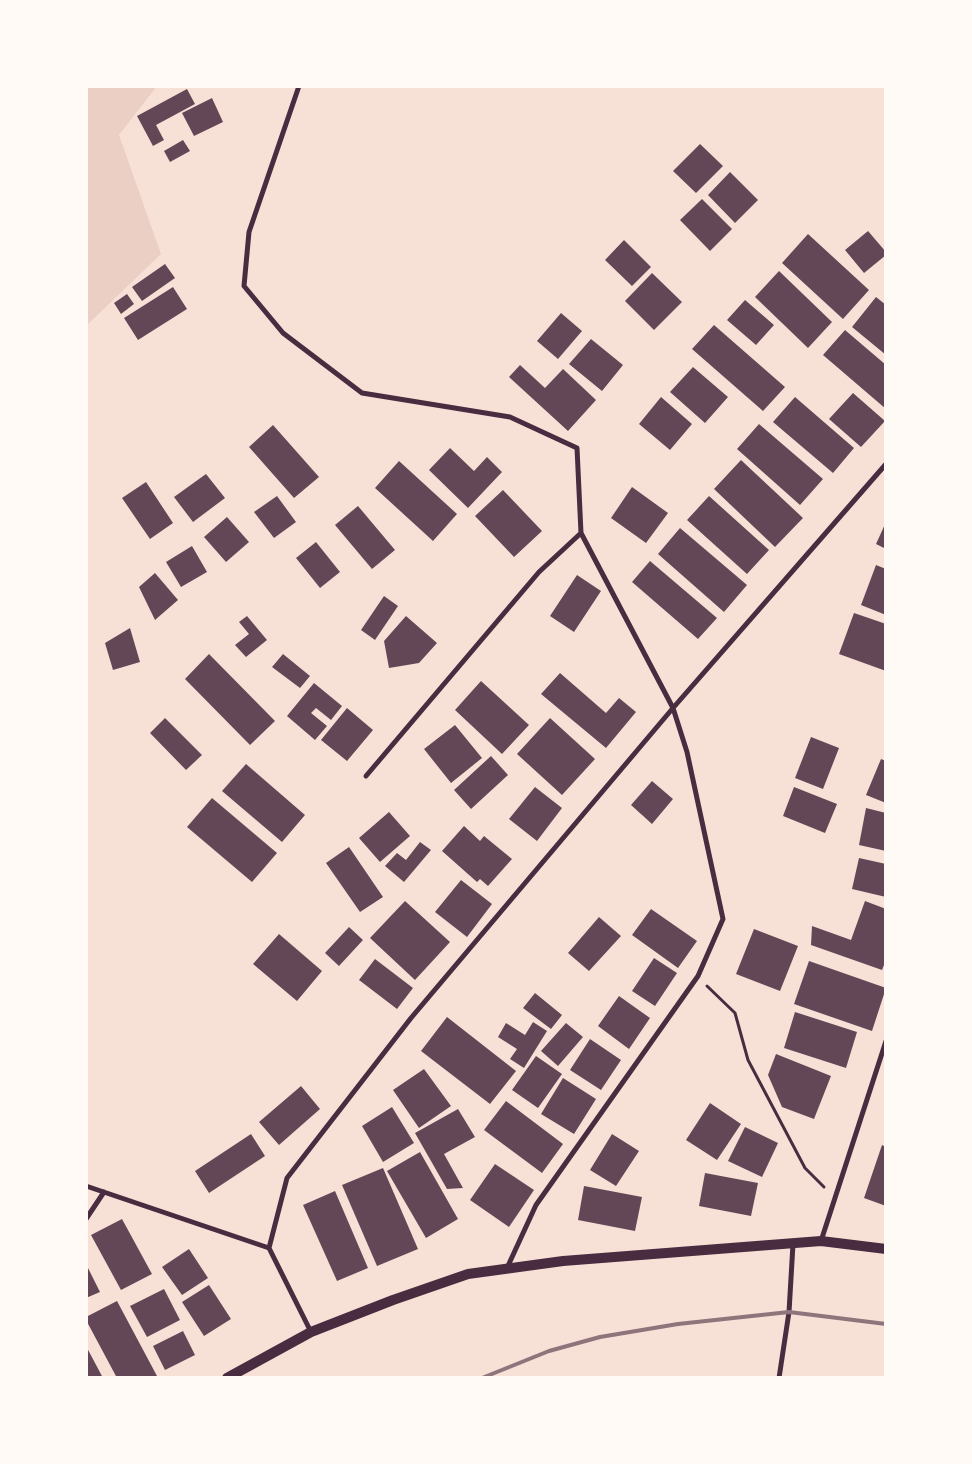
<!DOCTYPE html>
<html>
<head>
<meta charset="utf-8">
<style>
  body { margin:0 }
  #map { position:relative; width:972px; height:1464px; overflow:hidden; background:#f7e1d7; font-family:"Varela Round",sans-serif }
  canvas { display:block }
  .frame { position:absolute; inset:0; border:88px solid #fffaf5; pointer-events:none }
</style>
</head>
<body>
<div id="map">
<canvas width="972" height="1464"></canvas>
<div class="frame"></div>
</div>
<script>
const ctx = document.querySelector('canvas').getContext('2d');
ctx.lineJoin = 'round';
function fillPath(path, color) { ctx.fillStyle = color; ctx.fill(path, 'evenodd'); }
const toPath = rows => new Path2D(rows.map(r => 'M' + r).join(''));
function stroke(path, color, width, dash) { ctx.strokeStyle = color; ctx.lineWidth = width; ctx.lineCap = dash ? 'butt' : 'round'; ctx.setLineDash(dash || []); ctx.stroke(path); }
const green = toPath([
  [86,86,157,86,119,135,161,254,86,326]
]);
const building = toPath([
  [187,89,195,104,156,125,164,140,153,146,137,116],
  [212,98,223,122,194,136,182,113],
  [183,140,190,151,170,162,164,151],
  [700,144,723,166,696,193,673,171],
  [730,172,758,200,735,223,708,195],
  [702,199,732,229,710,251,680,220],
  [868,231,886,252,886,255,864,273,845,250],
  [808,234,869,290,843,319,782,263],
  [624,240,651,267,632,286,605,260],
  [165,264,175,278,142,301,132,287],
  [779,271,832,322,808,348,755,297],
  [652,273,682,302,654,330,625,301],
  [173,287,187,309,138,340,124,318],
  [127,294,134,304,121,314,114,303],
  [876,297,886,305,886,355,852,327],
  [745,300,774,325,756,345,727,320],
  [561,313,582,331,558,359,537,341],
  [714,325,785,387,763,411,692,349],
  [845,330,886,365,886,409,823,355],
  [591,339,623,365,602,391,569,364],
  [520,365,545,388,563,369,596,400,568,431,509,377],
  [693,367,728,397,705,423,670,392],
  [853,393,885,421,861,447,829,419],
  [661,397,692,424,670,450,639,424],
  [795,397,854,448,833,473,773,422],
  [759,424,823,479,800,505,737,449],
  [273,425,319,477,294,498,249,447],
  [450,448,474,471,487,457,502,472,468,508,429,470],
  [741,460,803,518,775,547,714,489],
  [399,461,457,514,433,541,375,488],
  [206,474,225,498,193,522,174,497],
  [146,482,173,523,150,539,122,498],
  [632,487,668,513,646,543,611,518],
  [503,490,542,531,514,557,475,516],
  [277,496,296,522,274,538,254,512],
  [709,496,769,550,747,574,687,520],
  [358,506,395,550,372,569,335,525],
  [227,517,249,542,226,562,204,537],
  [886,522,886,549,876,544],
  [680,528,747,585,724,612,658,554],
  [316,542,340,572,320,588,296,558],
  [192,546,207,572,181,587,166,562],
  [650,561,717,618,698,639,632,582],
  [876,565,886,569,886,615,861,605],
  [155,573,178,600,155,620,139,587],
  [577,575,601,591,574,632,550,616],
  [384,596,398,606,375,640,361,630],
  [854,613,886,624,886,671,839,654],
  [247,616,267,640,246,657,235,645,249,634,239,622],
  [406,616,437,643,419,663,389,668,384,641],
  [130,628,140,662,113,670,105,643],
  [209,654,275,721,250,745,185,679],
  [283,654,310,676,300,688,272,667],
  [560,673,606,713,619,698,636,712,606,748,541,694],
  [481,681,529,725,502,754,455,710],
  [314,683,342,706,331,720,316,708,311,713,327,726,315,740,287,716],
  [347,708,373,730,347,761,321,740],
  [165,718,202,755,186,770,150,733],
  [550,718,595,759,562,795,517,754],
  [455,725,482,758,451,783,424,749],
  [811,737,839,748,823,789,795,778],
  [491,756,508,775,471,809,454,790],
  [881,759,886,761,886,803,866,795],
  [246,764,305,815,282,842,222,791],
  [652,781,673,799,652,824,631,805],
  [535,787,562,808,537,841,509,819],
  [794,787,837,804,825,833,783,816],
  [212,798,277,853,252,882,187,827],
  [866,808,886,813,886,851,859,845],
  [389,812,410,836,380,862,359,838],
  [464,826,480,841,484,836,512,859,488,886,480,879,477,882,442,851],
  [420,842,431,850,404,882,385,866,397,853,406,860],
  [349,847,383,897,360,912,326,863],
  [859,858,886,864,886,897,852,889],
  [461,880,492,904,467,937,435,912],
  [405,901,450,942,415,980,370,938],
  [865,901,886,909,886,960,882,970,811,945,812,926,851,940],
  [651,909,697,941,678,968,632,935],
  [599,917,621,936,589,971,568,953],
  [349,927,363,940,339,966,325,953],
  [754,929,798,946,780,991,736,974],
  [279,934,322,971,297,1001,253,964],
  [654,958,677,973,655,1006,632,991],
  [375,959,413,988,397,1009,359,980],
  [809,961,886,988,872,1031,794,1004],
  [535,993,562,1015,551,1029,523,1008],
  [619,996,650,1018,629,1049,598,1026],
  [795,1012,857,1032,846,1068,784,1048],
  [447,1017,516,1071,490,1104,421,1051],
  [533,1022,547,1031,524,1068,510,1059,517,1049,498,1037,506,1023,525,1035],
  [566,1023,583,1037,558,1066,541,1051],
  [590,1039,621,1060,601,1090,570,1070],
  [776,1054,831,1076,814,1119,782,1107,768,1075],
  [536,1056,562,1074,538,1108,512,1090],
  [424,1069,451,1106,419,1128,393,1090],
  [563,1078,596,1099,574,1134,541,1114],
  [301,1086,320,1109,279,1145,259,1122],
  [506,1101,563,1144,542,1173,484,1130],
  [710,1103,741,1124,717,1160,686,1140],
  [392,1107,414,1143,383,1162,362,1126],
  [458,1109,475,1137,444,1154,463,1188,447,1189,415,1133],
  [745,1127,778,1143,762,1177,728,1161],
  [251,1134,265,1156,209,1193,195,1171],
  [612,1134,639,1151,616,1186,590,1170],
  [882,1145,886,1147,886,1206,864,1198],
  [420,1152,458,1219,426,1238,387,1171],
  [495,1164,534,1190,509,1227,470,1200],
  [383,1168,418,1249,377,1266,342,1185],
  [705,1173,758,1183,751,1216,699,1206],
  [584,1186,642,1197,635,1231,578,1220],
  [335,1191,368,1268,337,1281,303,1205],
  [122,1219,152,1274,121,1290,91,1235],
  [189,1249,208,1278,182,1295,162,1267],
  [86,1264,100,1292,86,1298],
  [209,1285,231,1319,204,1336,182,1302],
  [164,1289,180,1320,147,1337,130,1306],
  [117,1301,157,1376,154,1378,117,1378,86,1320,86,1317],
  [183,1331,195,1355,165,1370,153,1346],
  [86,1346,103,1378,86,1378]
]);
const path = toPath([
  [707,986,735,1013,748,1060,805,1168,824,1187]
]);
const minor = toPath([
  [299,86,249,232,244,286,283,333,362,393,510,417,577,448,581,533,673,708,687,752,723,919,698,976,536,1205,507,1268],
  [366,776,539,572,581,533],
  [86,1186,269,1248,311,1332],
  [86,1219,104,1192],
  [821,1241,886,1041],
  [269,1248,287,1178,411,1018,673,708,886,464],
  [779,1378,789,1312,793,1244]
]);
const secondary = toPath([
  [227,1378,311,1332,393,1300,468,1274,563,1261,821,1241,886,1249]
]);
const rail = toPath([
  [482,1378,549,1351,600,1337,678,1324,789,1312,886,1324]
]);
fillPath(green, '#ebcfc5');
fillPath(building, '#644757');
stroke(path, '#4a2c40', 3);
stroke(minor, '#4a2c40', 5);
stroke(secondary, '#4a2c40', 10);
stroke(rail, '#8f747c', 4);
</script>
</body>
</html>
